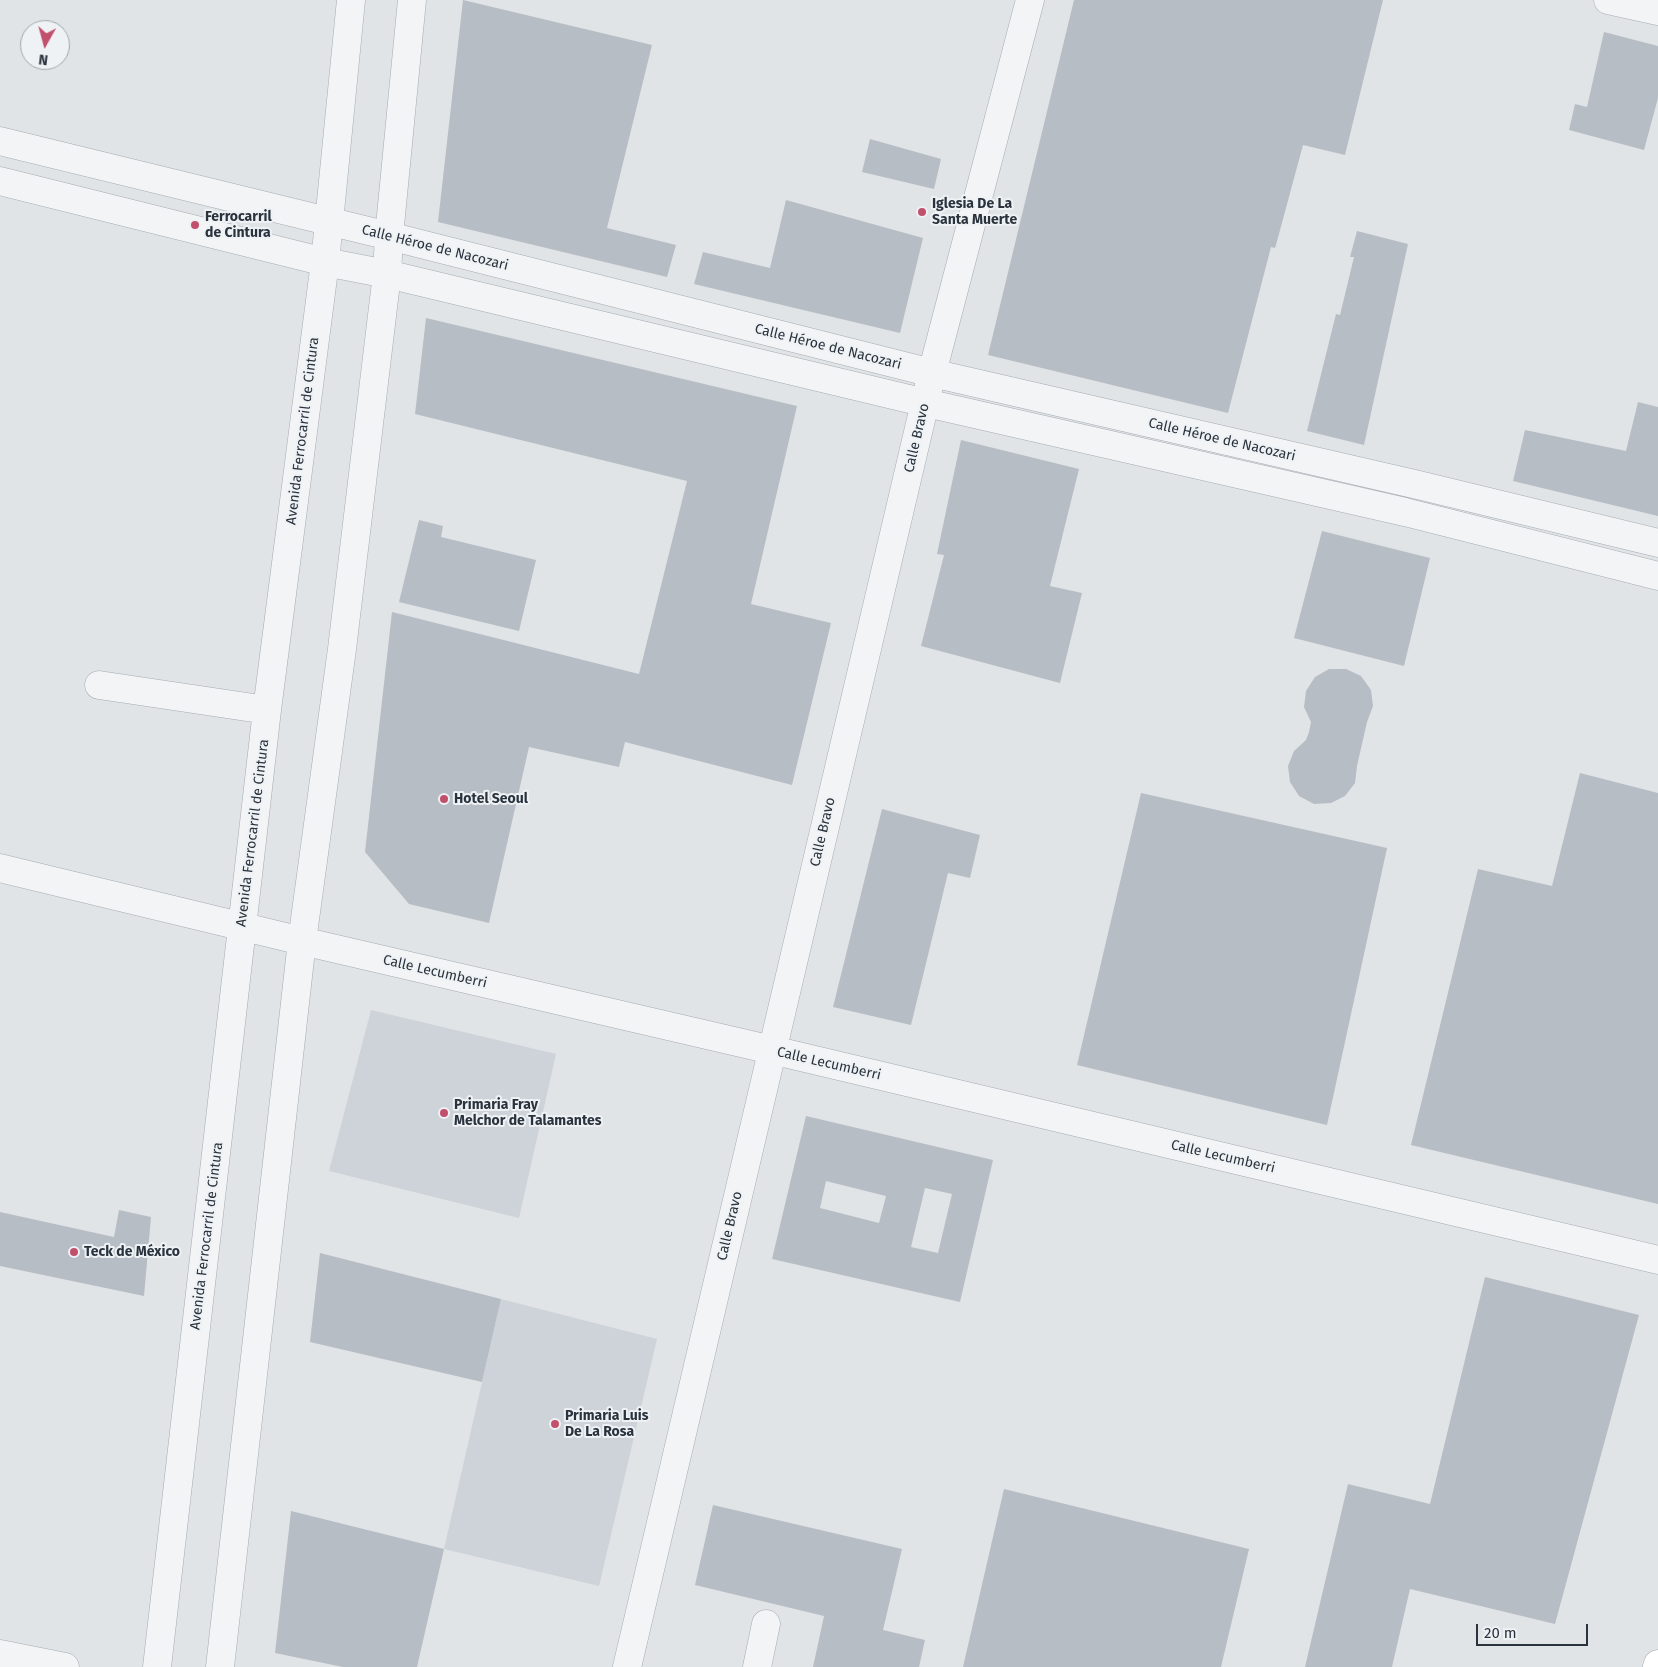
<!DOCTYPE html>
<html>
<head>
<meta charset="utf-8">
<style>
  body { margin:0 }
  #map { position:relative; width:1658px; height:1667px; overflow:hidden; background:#e0e4e7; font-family:"Fira Sans",sans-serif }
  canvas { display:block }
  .north { position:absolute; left:20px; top:20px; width:50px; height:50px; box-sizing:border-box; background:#eff2f5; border:1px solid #a0a6ab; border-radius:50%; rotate:187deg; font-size:14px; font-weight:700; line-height:20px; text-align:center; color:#2a333d }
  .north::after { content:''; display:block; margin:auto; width:18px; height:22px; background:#c1506d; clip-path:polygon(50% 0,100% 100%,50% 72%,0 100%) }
  .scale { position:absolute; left:1476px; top:1624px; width:112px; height:22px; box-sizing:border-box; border:2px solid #2a333d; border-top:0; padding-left:6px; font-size:15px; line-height:18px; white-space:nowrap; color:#2a333d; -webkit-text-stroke:4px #eff2f5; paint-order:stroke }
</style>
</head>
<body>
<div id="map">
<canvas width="1658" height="1667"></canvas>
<div class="north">N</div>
<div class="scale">20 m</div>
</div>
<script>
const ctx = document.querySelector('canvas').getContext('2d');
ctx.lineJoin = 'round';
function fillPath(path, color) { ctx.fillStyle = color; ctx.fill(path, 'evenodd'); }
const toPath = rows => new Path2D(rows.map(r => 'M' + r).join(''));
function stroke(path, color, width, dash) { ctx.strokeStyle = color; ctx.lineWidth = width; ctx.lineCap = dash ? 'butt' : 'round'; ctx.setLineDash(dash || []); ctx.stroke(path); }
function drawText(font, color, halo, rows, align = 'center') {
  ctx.font = font + ' "Fira Sans",sans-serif'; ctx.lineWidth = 4; ctx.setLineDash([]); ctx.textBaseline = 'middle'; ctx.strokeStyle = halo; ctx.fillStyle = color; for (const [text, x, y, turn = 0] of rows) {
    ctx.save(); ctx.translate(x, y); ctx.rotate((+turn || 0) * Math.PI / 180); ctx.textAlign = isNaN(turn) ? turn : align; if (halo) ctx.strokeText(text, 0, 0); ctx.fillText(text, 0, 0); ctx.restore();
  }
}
const built = toPath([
  [371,1010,556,1054,519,1218,329,1171],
  [501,1299,657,1339,599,1586,444,1549]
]);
const building = toPath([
  [463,0,652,45,607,228,676,245,667,277,438,222],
  [1074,0,1383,0,1345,155,1303,145,1276,245,1275,248,1271,247,1228,413,988,355],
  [1604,32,1658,46,1658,98,1644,150,1569,130,1575,104,1587,107],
  [870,139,941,159,934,189,862,172],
  [786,200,923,238,900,333,694,284,703,252,770,268],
  [1357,231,1408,244,1364,445,1307,431,1336,314,1340,315,1354,257,1350,257],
  [426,318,797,406,751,604,831,623,792,785,625,742,619,767,529,747,489,923,409,904,365,852,392,612,639,674,687,481,415,414],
  [1638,402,1658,407,1658,516,1513,481,1525,430,1626,451],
  [961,440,1079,469,1050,586,1082,593,1060,683,921,646,944,555,937,554],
  [419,520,443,526,441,537,536,560,519,631,399,602],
  [1322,531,1430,558,1404,666,1294,638],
  [1329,669,1346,669,1361,676,1371,690,1373,706,1367,722,1357,766,1355,783,1345,796,1331,803,1314,804,1299,796,1290,782,1288,766,1294,751,1306,740,1309,732,1311,722,1304,707,1306,691,1315,677],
  [1580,773,1658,793,1658,1204,1411,1145,1478,869,1552,886],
  [1141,793,1387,848,1327,1125,1077,1065],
  [882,809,980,835,970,878,948,873,911,1025,833,1007],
  [806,1116,993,1160,960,1302,772,1259],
  [826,1181,886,1196,879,1223,820,1208],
  [925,1188,952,1194,938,1253,911,1247],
  [119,1210,151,1217,144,1296,0,1266,0,1212,114,1237],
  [320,1253,501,1299,482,1382,310,1342],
  [1485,1277,1639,1315,1555,1624,1410,1589,1392,1667,1305,1667,1348,1484,1430,1504],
  [1004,1489,1249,1549,1221,1667,963,1667],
  [713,1505,902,1549,883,1630,925,1640,919,1667,813,1667,824,1616,695,1585],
  [291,1511,444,1549,417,1667,343,1667,275,1653]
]);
const minor = toPath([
  [1608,0,1658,11],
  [0,141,389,236,932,373,1414,484,1658,543],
  [0,181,325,262,387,274,926,403,1405,512,1658,576],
  [99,685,267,710],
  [0,868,302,941,772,1050,1658,1260],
  [0,1654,65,1667],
  [157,1667,267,710,325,262,351,0],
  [220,1667,302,941,342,649,387,274,389,236,412,0],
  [627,1667,932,373,1030,0],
  [757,1667,766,1624]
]);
const major = toPath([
  [1657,1667,1658,1664]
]);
const markers = [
  [922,212,5,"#c1506d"],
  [195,225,5,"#c1506d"],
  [444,799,5,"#c1506d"],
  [444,1113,5,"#c1506d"],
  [74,1252,5,"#c1506d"],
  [555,1424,5,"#c1506d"]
];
const poiNames = [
  ["Iglesia De La",932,204],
  ["Santa Muerte",932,220],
  ["Ferrocarril",205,217],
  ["de Cintura",205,233],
  ["Hotel Seoul",454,799],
  ["Primaria Fray",454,1105],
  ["Melchor de Talamantes",454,1121],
  ["Teck de México",84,1252],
  ["Primaria Luis",565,1416],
  ["De La Rosa",565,1432]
];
const streetNames = [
  ["Calle Héroe de Nacozari",435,248,14],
  ["Calle Héroe de Nacozari",828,347,14],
  ["Avenida Ferrocarril de Cintura",303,431,-83],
  ["Calle Bravo",917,438,-77],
  ["Calle Héroe de Nacozari",1222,440,13],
  ["Calle Bravo",823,832,-77],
  ["Avenida Ferrocarril de Cintura",253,833,-83],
  ["Calle Lecumberri",435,972,13],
  ["Calle Lecumberri",829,1064,13],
  ["Calle Lecumberri",1223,1157,13],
  ["Calle Bravo",730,1226,-77],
  ["Avenida Ferrocarril de Cintura",207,1236,-83]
];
fillPath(built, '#ced3d9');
fillPath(building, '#b7bdc4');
stroke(minor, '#a6abb1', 29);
stroke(major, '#a0a9b2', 29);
stroke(minor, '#f2f4f6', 28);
stroke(major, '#fff', 28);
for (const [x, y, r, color] of markers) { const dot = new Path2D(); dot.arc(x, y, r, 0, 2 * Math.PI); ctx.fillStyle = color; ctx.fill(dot); stroke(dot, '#eff2f5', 2); }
drawText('bold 14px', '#2a333d', '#eff2f5', poiNames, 'left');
drawText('14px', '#2a333d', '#eff2f5', streetNames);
</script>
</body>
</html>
